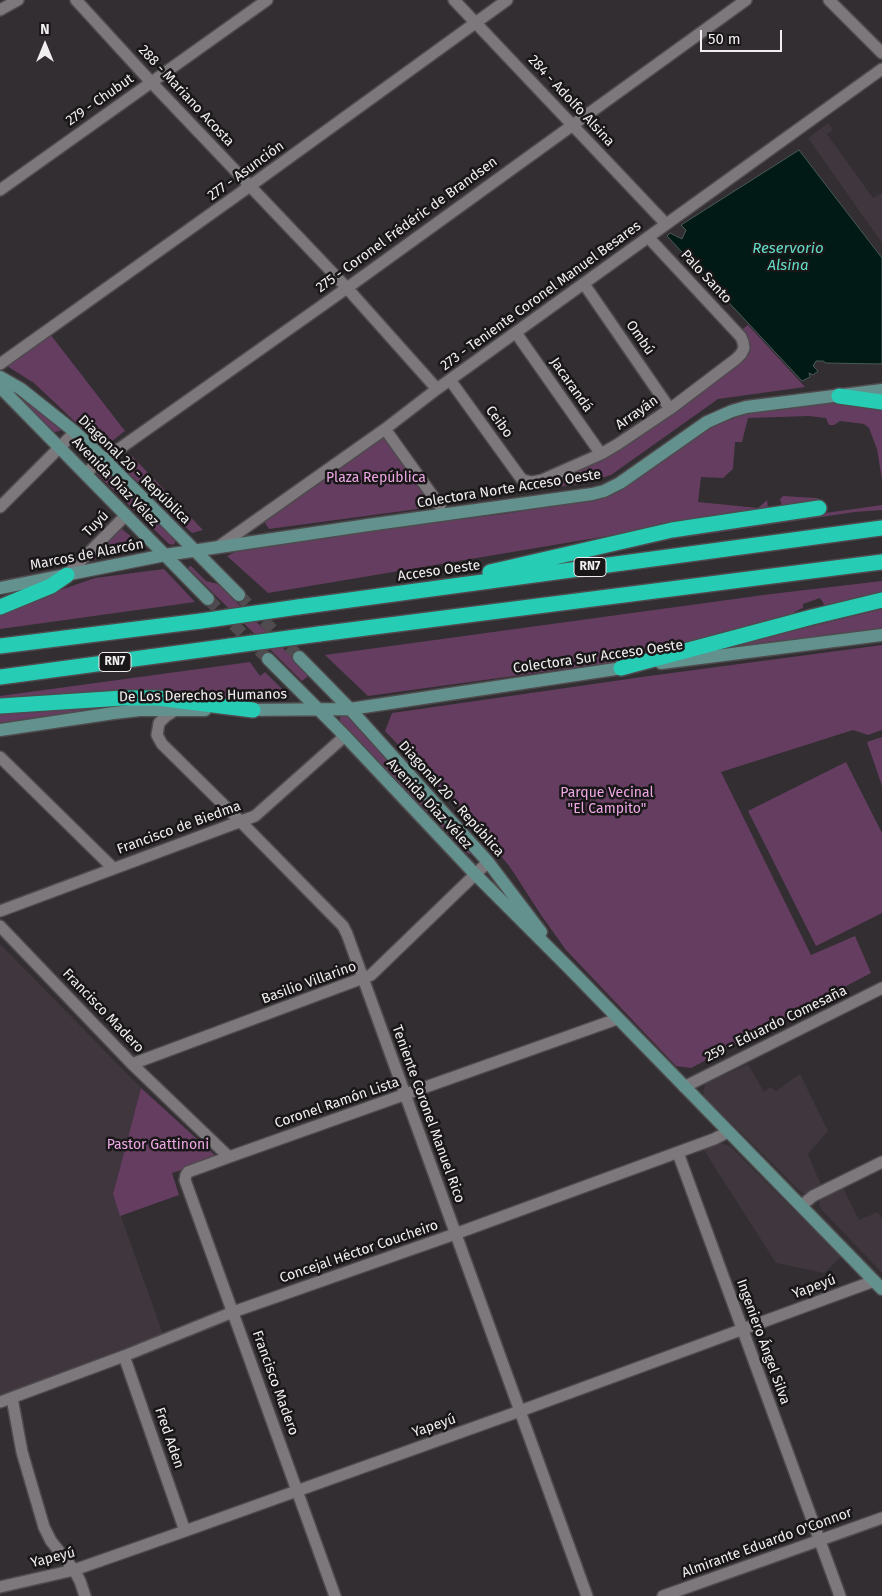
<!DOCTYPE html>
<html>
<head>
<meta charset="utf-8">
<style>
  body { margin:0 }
  #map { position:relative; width:882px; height:1596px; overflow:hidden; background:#322e31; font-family:"Fira Sans",sans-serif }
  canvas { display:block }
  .north { position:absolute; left:20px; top:20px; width:50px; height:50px; -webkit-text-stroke:4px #191718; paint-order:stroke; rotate:0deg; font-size:14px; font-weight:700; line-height:20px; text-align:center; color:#f1eef0 }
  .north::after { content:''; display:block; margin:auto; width:18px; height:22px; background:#f1eef0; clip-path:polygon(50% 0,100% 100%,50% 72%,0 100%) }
  .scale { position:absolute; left:700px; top:30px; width:82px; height:22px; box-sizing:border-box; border:2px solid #f1eef0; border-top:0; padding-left:6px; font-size:15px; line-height:18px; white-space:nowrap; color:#f1eef0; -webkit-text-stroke:4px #191718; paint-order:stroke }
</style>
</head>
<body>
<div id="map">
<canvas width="882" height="1596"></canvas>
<div class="north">N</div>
<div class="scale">50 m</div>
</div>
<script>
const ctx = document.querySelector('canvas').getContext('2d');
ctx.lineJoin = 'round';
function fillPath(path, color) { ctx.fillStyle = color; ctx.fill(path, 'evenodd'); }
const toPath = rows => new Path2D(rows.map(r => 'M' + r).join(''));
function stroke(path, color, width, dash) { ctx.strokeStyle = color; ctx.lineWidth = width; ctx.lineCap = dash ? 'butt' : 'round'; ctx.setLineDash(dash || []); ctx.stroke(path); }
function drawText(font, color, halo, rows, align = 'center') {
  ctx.font = font + ' "Fira Sans",sans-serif'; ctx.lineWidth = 5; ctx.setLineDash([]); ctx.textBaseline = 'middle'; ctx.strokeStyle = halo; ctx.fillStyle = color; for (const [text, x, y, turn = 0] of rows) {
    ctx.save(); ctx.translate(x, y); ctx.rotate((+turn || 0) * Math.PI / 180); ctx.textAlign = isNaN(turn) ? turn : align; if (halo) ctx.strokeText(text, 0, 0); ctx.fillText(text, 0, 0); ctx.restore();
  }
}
const built = toPath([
  [828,123,833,130,827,134,873,198,882,193,882,243,808,138],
  [0,944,141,1088,113,1194,163,1334,15,1391,0,1394],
  [748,1064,764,1092,770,1087,776,1091,800,1074,828,1131,808,1154,822,1187,806,1194,802,1193,705,1097,703,1091,706,1083],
  [721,1143,730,1146,841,1257,824,1273,776,1263,703,1149],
  [842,1186,859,1220,878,1212,882,1219,882,1273,820,1208,819,1203,822,1196]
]);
const green = toPath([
  [748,325,805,387,718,399,611,475,579,484,535,490,535,485,604,458,738,361,740,331],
  [50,334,125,431,103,448,34,383,7,366],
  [13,391,35,405,61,429,60,431,54,432],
  [834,402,882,406,882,480,877,449,869,428,864,424,840,421,834,425,829,425,826,418,809,416,748,418,742,442,735,442,733,469,723,478,701,477,698,502,758,508,767,500,768,508,771,508,782,507,780,499,783,496,816,498,823,500,822,506,679,524,268,593,227,556,239,550,314,536,504,514,611,496,707,429,745,414],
  [385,429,440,506,269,529,265,523,264,516],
  [130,454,203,530,192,533,123,468,121,463,125,457],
  [100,469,103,469,176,540,175,543,173,545,169,544,97,474],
  [882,505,882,510,855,512,660,541,656,537],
  [118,526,132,537,132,543,129,547,120,552,77,565],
  [189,566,191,566,206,581,218,584,307,672,307,677,302,681,189,569],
  [164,569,195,602,0,629,0,611,95,578],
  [882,581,882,595,825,606,820,598,803,604,803,608,794,612,796,617,622,661,368,696,325,655,771,594],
  [882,609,882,631,715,650],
  [882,645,882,730,868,735,853,730,721,772,811,955,855,936,871,973,691,1068,676,1066,566,950,541,915,510,867,469,818,385,731,392,713,649,676],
  [250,662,260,676,265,672,282,689,276,697,231,701,0,702,0,696],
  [120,705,0,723,0,712],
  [343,715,347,716,413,787,470,849,473,855,467,853,340,721,340,717],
  [882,737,882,786,867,742],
  [846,762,882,833,882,913,816,946,748,811],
  [141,1088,218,1158,172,1173,179,1195,120,1216,113,1194]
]);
const water = toPath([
  [799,150,882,258,882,364,826,363,823,361,816,361,813,366,818,371,813,375,809,373,810,377,802,381,667,236,670,233,682,239,686,230,681,225,799,150]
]);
const secondaryTunnel = toPath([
  [239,595,299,657],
  [208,599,268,659]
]);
const street = toPath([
  [76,0,151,82,347,288,437,389],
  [454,0,666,224],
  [829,0,882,53],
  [0,10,18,0],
  [0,190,267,0],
  [584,284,670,409],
  [516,333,601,454],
  [0,364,250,186,507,0],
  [450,380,520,477,523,480,532,482,542,480,601,454,618,444,670,409,736,359,741,354,744,348,743,342,741,337,648,237],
  [385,429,440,506],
  [85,473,347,288,746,0],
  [0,507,75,432],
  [218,547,385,429,437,389,882,69],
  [67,575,126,515],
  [177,709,166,716,159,723,157,735,162,744,241,822,343,926,347,934,587,1596],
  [0,757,113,868],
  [0,911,255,816,345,736],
  [0,926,132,1064,229,1157],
  [132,1064,371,975,488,862],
  [684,1087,882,988],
  [678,1153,840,1596],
  [802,1205,813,1196,882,1162],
  [124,1356,185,1531],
  [12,1398,22,1452,44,1527,51,1541,74,1570,80,1581,85,1596],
  [0,1402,124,1356,233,1312,455,1234,714,1139,728,1132],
  [0,1587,74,1570,185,1531,520,1411,874,1281],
  [335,1596,185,1180,186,1175,188,1172,229,1157,617,1019],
  [663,1596,882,1518]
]);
const secondary = toPath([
  [0,377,21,389,75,432,105,460,239,595],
  [0,387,208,599],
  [0,588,165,555,368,525,592,494,604,491,620,483,707,422,732,411,746,407,882,390],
  [299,657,350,709,488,862,541,932],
  [268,659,345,736,475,874,570,969,882,1289],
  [661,663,882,635],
  [245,710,350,709,629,667],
  [0,730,114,713,140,710,205,710]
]);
const highway = toPath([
  [839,396,882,402],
  [490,572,672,530,819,508],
  [0,607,51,586,67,575],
  [298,607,882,528],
  [319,634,882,562],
  [0,646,201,621],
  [621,668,812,617,882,600],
  [0,677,230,646],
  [0,706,123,698,157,698,253,710]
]);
const highwayBridge = toPath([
  [201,621,298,607],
  [230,646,319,634]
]);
const shields = [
  [590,567,32],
  [115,662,32]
];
const shieldNames = [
  ["RN7",590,567],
  ["RN7",115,662]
];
const streetNames = [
  ["288 - Mariano Acosta",186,96,47],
  ["279 - Chubut",100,100,-35],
  ["284 - Adolfo Alsina",571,101,47],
  ["277 - Asunción",246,171,-36],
  ["275 - Coronel Frédéric de Brandsen",407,225,-36],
  ["Palo Santo",706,277,47],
  ["273 - Teniente Coronel Manuel Besares",541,296,-36],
  ["Ombú",640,338,55],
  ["Jacarandá",571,385,55],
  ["Arrayán",637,413,-35],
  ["Ceibo",499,422,54],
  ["Diagonal 20 - República",134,470,44],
  ["Avenida Díaz Vélez",115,482,46],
  ["Colectora Norte Acceso Oeste",509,489,-9],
  ["Tuyú",96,524,-45],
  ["Marcos de Alarcón",87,555,-11],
  ["Acceso Oeste",439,571,-8],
  ["Colectora Sur Acceso Oeste",598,657,-8],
  ["De Los Derechos Humanos",203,696,-1],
  ["Diagonal 20 - República",451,799,48],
  ["Avenida Díaz Vélez",429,804,47],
  ["Francisco de Biedma",179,828,-20],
  ["Basilio Villarino",309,983,-20],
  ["Francisco Madero",103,1011,46],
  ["259 - Eduardo Comesaña",776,1024,-26],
  ["Coronel Ramón Lista",337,1103,-19],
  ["Teniente Coronel Manuel Rico",428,1114,70],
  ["Concejal Héctor Coucheiro",359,1252,-19],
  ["Yapeyú",814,1287,-20],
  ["Ingeniero Ángel Silva",763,1342,70],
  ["Francisco Madero",275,1383,70],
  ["Yapeyú",434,1426,-19],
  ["Fred Aden",169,1438,71],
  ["Almirante Eduardo O'Connor",767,1543,-20],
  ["Yapeyú",53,1558,-14]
];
const parkNames = [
  ["Plaza República",376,478],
  ["Parque Vecinal",607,793],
  ["\"El Campito\"",607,809],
  ["Pastor Gattinoni",158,1145]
];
const waterNames = [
  ["Reservorio",788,249],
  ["Alsina",788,266]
];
fillPath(built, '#3f363e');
fillPath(green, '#653d61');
fillPath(water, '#011a16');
stroke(water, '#495a57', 1);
stroke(secondaryTunnel, '#4f4b4e', 12, [12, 6]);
stroke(street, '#4e4a4d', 14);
stroke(secondary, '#4e4a4d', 15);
stroke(highway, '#4e4a4d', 18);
stroke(street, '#7d787c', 11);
stroke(secondary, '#63918d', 12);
stroke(highway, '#27ccb5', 15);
stroke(highwayBridge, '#4e4a4d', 18, []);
stroke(highwayBridge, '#27ccb5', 15);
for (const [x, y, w] of shields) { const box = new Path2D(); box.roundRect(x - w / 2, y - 9.5, w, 19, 4); ctx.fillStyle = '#191718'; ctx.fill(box); stroke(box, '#f1eef0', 1); }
drawText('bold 12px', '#f1eef0', null, shieldNames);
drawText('14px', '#f1eef0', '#191718', streetNames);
drawText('14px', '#eda8e5', '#191718', parkNames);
drawText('italic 15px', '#64ddc8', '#191718', waterNames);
</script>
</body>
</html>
